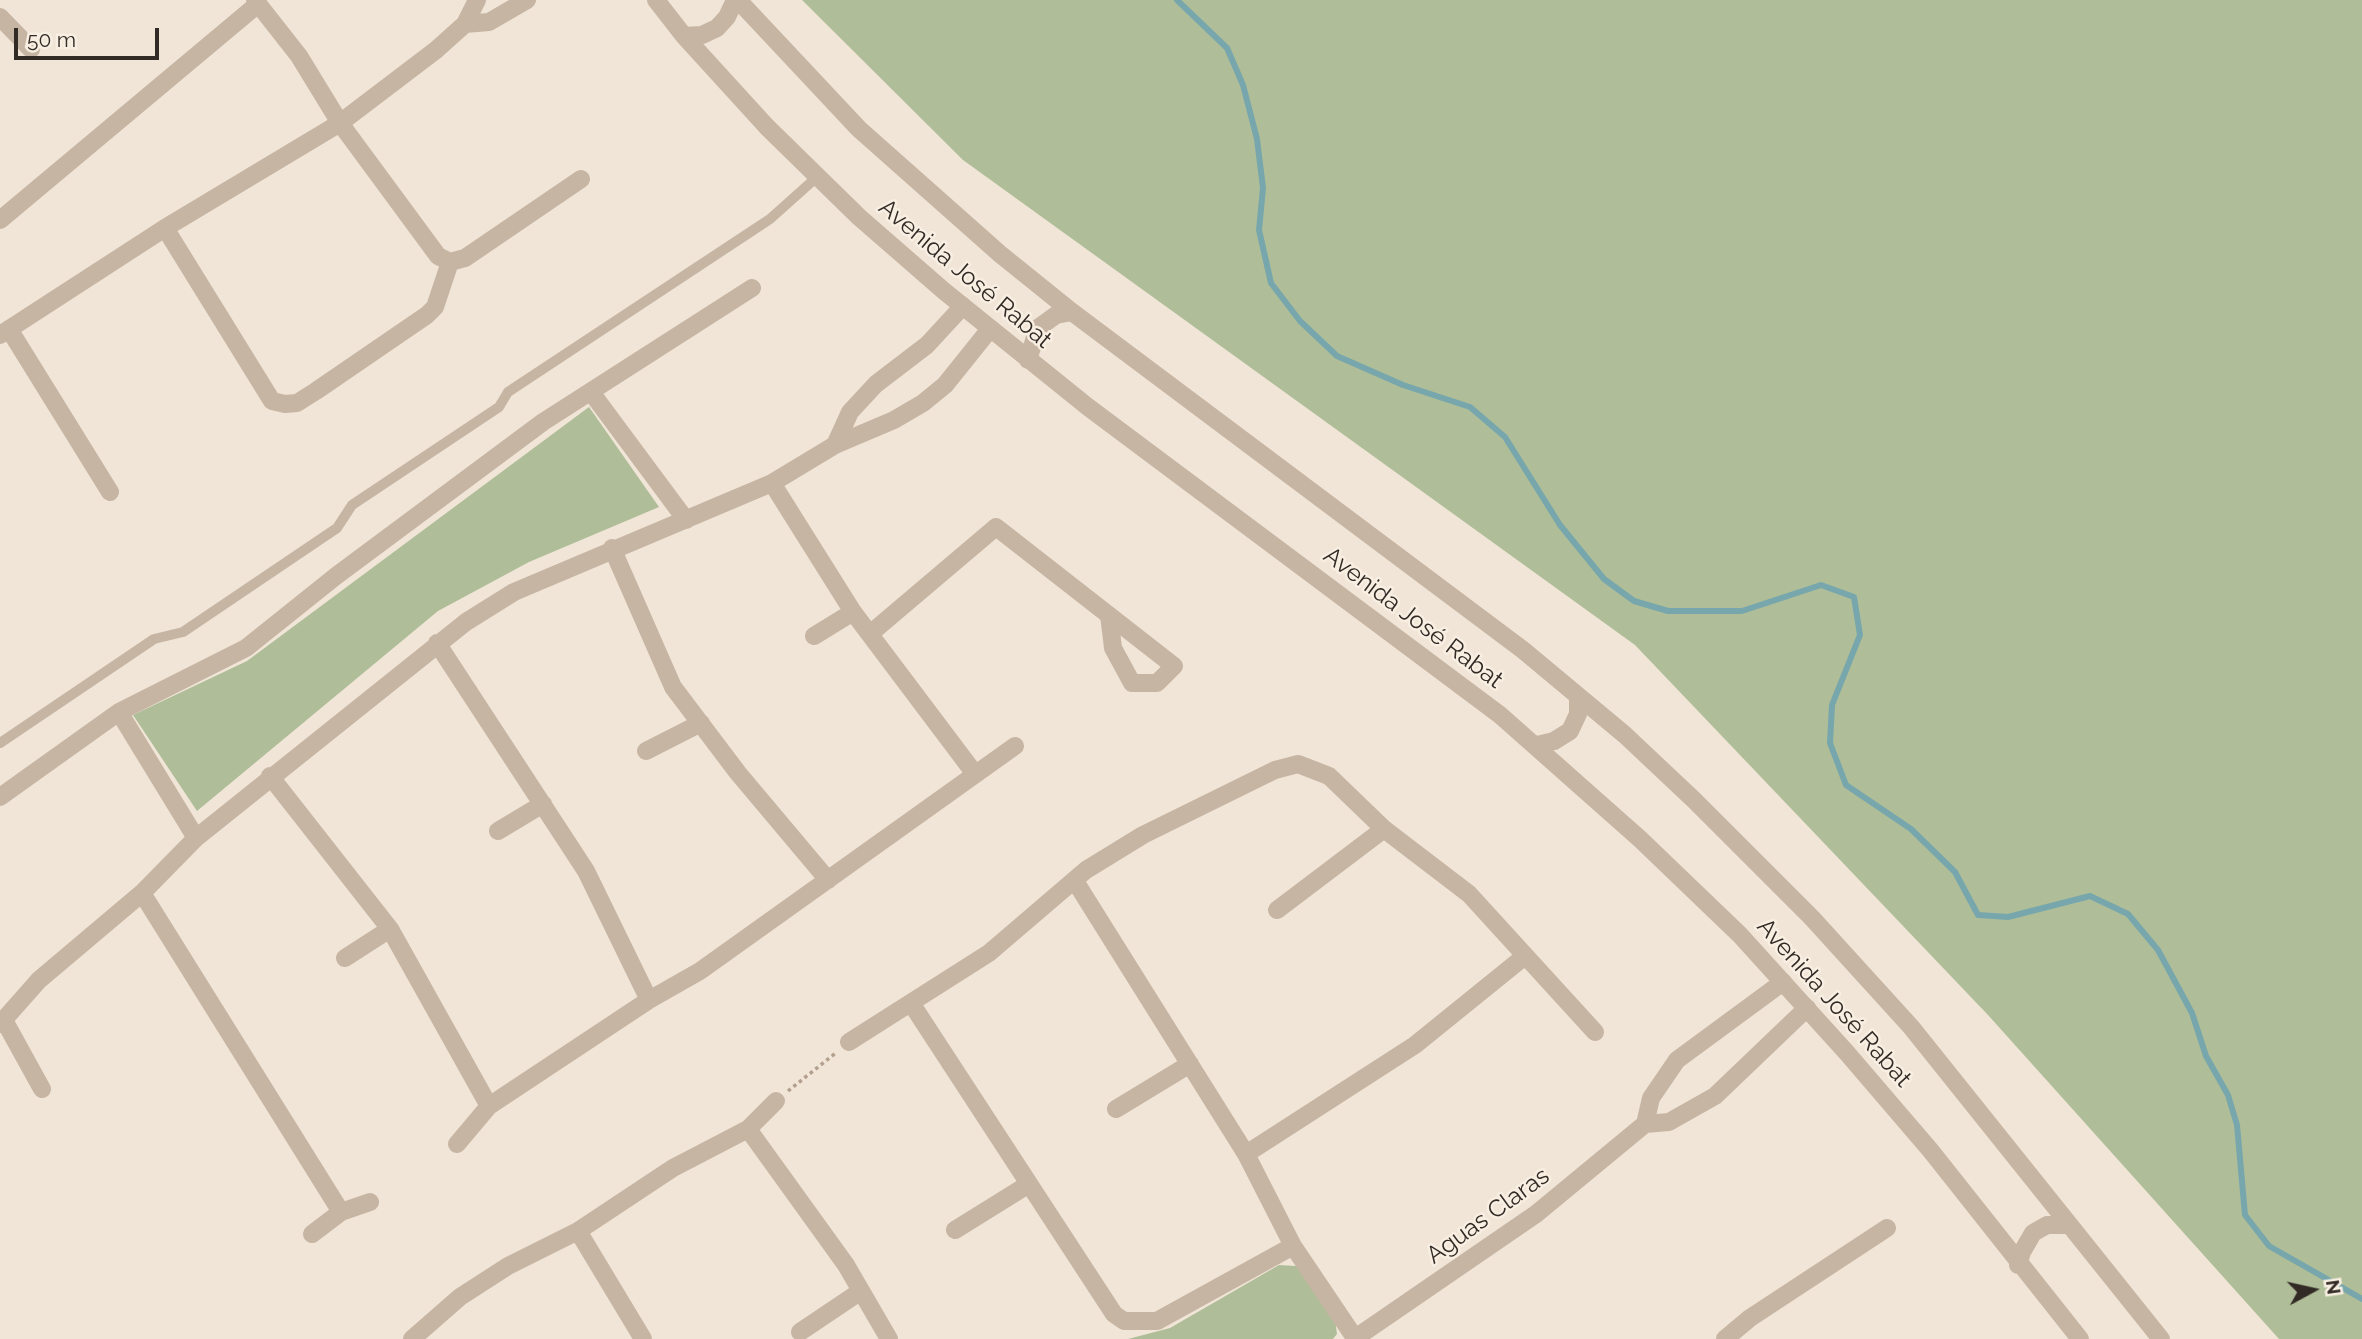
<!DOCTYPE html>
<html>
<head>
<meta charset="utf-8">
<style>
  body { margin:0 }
  #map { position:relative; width:2362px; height:1339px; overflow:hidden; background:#f0e5d7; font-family:Raleway,sans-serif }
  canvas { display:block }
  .north { position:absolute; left:2278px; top:1255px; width:70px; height:70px; -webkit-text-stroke:5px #f8efe2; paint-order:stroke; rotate:82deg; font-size:19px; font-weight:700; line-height:28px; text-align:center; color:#322a25 }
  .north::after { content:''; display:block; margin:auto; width:24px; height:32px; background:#322a25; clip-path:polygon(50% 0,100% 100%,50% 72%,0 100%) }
  .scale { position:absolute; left:14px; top:28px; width:145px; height:32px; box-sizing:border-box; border:4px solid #322a25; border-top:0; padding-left:9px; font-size:21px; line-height:24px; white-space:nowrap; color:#322a25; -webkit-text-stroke:5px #f8efe2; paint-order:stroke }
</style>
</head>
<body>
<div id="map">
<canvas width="2362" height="1339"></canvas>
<div class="north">N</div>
<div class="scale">50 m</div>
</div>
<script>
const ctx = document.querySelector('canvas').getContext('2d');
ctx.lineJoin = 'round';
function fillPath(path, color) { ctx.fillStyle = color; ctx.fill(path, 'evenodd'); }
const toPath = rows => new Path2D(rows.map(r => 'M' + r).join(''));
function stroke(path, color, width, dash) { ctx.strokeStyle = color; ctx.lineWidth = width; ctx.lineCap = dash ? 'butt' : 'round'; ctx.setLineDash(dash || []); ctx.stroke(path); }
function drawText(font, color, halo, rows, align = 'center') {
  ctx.font = font + ' Raleway,sans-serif'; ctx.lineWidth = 5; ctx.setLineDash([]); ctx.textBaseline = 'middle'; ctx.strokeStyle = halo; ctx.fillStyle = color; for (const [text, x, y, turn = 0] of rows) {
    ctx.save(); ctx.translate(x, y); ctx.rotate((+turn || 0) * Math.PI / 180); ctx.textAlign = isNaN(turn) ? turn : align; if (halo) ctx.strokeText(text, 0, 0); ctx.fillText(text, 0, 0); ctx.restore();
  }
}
const green = toPath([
  [802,0,2362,0,2362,1339,2279,1339,1988,1015,1635,645,963,160],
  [589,407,659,507,529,562,438,611,197,811,133,715,247,661],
  [1279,1265,1296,1266,1335,1320,1337,1334,1333,1339,1128,1339,1170,1328]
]);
const stream = toPath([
  [1177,0,1227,48,1243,85,1257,139,1263,188,1259,230,1271,283,1300,321,1337,356,1403,385,1470,407,1505,437,1560,525,1604,579,1634,601,1668,611,1742,611,1821,585,1854,597,1860,635,1832,705,1830,743,1846,785,1911,829,1955,872,1978,915,2008,917,2090,896,2128,914,2158,950,2192,1013,2206,1056,2228,1095,2237,1125,2245,1215,2269,1246,2362,1299]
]);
const path = toPath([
  [788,1091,837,1052]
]);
const service = toPath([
  [0,743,154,639,183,632,337,528,352,505,499,407,508,392,770,219,817,177]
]);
const minor = toPath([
  [255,0,299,56,340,123,438,256,450,262,465,258,581,179],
  [0,17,31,49],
  [465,24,489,22,527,0],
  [0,220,258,4],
  [165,228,272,401,285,404,297,403,316,391,427,315,435,307,450,262],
  [9,329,110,492],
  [0,335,165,228,340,123,436,50,465,24,477,0],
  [591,392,686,520],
  [835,445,850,412,876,384,927,345,963,306],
  [772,483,853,612,975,774],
  [612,548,673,687,738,773,828,880],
  [871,633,996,527,1174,666,1157,683,1132,683,1113,648,1109,615],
  [814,636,853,612],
  [437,643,586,871,649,1000],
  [119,712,196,838],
  [646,751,701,723],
  [270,776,390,929,489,1106],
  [0,797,119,712,246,648,336,576,543,422,752,288],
  [498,831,543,804],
  [1075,881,1246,1154,1293,1246,1355,1338],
  [142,893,341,1212],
  [1277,910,1384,829],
  [345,958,390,929],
  [911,1003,1114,1314,1124,1321,1157,1321,1293,1246],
  [4,1020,42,1089],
  [0,1024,39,980,142,893,196,838,466,622,514,592,772,483,835,445,894,420,923,403,945,385,990,329],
  [849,1042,989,953,1086,870,1143,835,1275,770,1298,764,1329,776,1384,829,1469,894,1595,1032],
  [1116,1109,1190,1064],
  [1645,1124,1651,1098,1677,1060,1783,982],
  [748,1129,846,1265,889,1339],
  [457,1144,489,1106,649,1000,700,971,1015,746],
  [1246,1154,1415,1045,1525,956],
  [955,1230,1029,1184],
  [578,1231,643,1339],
  [312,1234,341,1212,370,1202],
  [800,1332,861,1291],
  [412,1339,460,1297,508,1266,578,1231,673,1168,748,1129,776,1101],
  [1354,1339,1536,1214,1645,1124,1669,1122,1715,1096,1807,1008],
  [1725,1339,1750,1318,1887,1228]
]);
const tertiary = toPath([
  [656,0,684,36,767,127,859,217,944,291,1088,407,1500,715,1640,839,1740,935,1847,1053,1931,1151,2080,1339],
  [738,0,859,129,1000,254,1072,312,1523,650,1625,735,1694,800,1812,918,1912,1028,2161,1339],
  [684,36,702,35,717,28,727,17,735,0],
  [1028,360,1038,328,1056,315,1072,312],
  [1537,745,1554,741,1570,731,1578,714,1578,696],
  [2018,1265,2022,1252,2033,1233,2047,1225,2068,1225]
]);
const streetNames = [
  ["Avenida José Rabat",965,274,40],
  ["Avenida José Rabat",1413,618,37],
  ["Avenida José Rabat",1834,1003,48],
  ["Aguas Claras",1488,1216,-36]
];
fillPath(green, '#afbe98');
stroke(stream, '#77a7ac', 6);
stroke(path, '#b39f8e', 3.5, [3.5, 3.5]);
stroke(service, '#c7b5a3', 10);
stroke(minor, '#c7b5a3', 18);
stroke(tertiary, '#c7b5a3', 18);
drawText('24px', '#322a25', '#f8efe2', streetNames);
</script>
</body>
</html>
